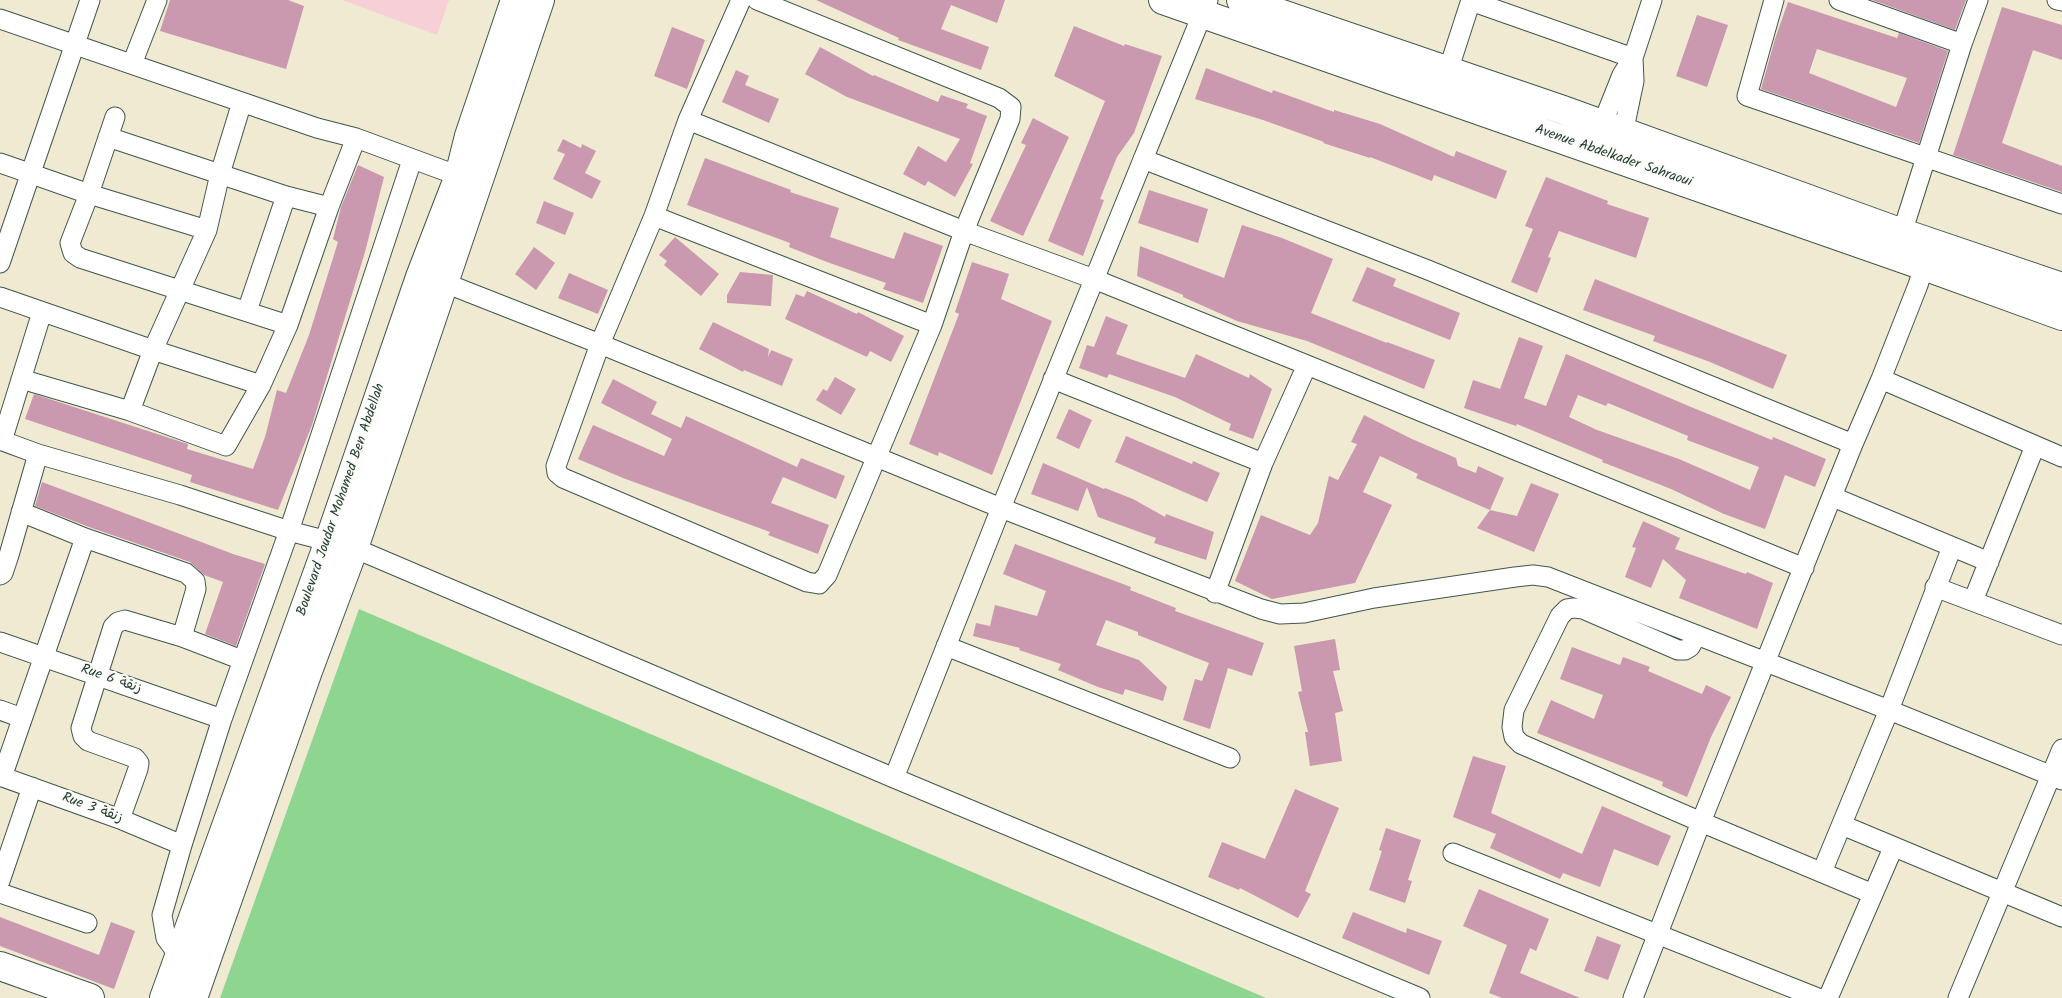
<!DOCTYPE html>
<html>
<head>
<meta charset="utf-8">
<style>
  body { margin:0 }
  canvas { display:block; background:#efead1 }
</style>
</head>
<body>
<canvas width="2062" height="998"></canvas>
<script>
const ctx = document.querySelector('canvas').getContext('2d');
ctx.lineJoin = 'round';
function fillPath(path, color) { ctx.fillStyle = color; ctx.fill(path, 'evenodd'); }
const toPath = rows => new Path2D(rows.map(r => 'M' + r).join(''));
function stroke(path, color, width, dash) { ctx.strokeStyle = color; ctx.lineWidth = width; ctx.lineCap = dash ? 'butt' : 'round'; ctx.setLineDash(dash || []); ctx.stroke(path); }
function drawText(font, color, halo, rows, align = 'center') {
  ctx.font = font + ' Kalam,"Playpen Sans Arabic",sans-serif'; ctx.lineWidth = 4.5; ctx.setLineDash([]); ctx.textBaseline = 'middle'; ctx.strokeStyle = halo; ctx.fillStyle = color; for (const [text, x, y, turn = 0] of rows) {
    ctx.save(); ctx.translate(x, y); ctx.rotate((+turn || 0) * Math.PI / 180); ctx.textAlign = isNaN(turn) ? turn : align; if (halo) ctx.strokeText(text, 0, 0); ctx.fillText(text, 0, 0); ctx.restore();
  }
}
const built = toPath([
  [342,0,449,0,437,35]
]);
const green = toPath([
  [359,609,1266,998,220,998]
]);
const building = toPath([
  [170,0,288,0,304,6,286,69,160,31],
  [816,0,1005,0,997,23,951,5,941,29,989,47,981,70,898,40,899,38],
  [1872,0,1966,0,1955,30],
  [1788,2,1897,38,1899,33,1948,51,1919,143,1761,89,1775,39],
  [1817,49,1907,78,1896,107,1809,73],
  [2002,7,2062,25,2062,60,2033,50,2002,143,2062,166,2062,192,1953,155],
  [1697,15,1728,25,1707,87,1676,76],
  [1074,26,1124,46,1125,44,1162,56,1134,133,1117,157,1100,199,1104,200,1083,256,1048,241,1105,101,1054,76],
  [672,27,705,40,687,89,654,76],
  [820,47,873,76,874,75,938,102,941,95,968,104,966,108,987,116,970,163,973,164,955,197,928,181,925,186,903,174,918,146,946,162,960,139,847,97,805,74],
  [1206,68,1272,93,1273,90,1334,112,1334,110,1380,124,1454,157,1456,151,1507,171,1496,199,1434,175,1432,181,1370,157,1370,158,1323,143,1324,142,1263,120,1195,99],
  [736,70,749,76,745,85,779,99,769,123,722,102],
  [1033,118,1069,137,1023,236,990,221,1026,145,1021,143],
  [563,139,581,148,582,144,596,151,585,173,601,181,592,199,553,179,565,154,557,151],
  [705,158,791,190,790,192,839,208,830,237,894,259,904,232,943,246,923,303,883,289,886,283,827,262,789,247,790,243,687,205],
  [358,165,384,177,365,252,312,425,278,510,190,482,192,475,25,419,34,394,188,444,187,449,253,469,265,437,277,390,286,393,309,335,338,242,333,239,341,207],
  [1546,177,1608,201,1607,204,1649,218,1636,258,1559,231,1548,257,1551,258,1537,293,1511,282,1533,229,1525,226],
  [1149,190,1208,209,1198,243,1138,223],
  [544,201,574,213,565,235,536,223],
  [1242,225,1282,238,1333,259,1311,313,1387,343,1387,342,1435,360,1424,389,1307,341,1237,321,1183,297,1183,295,1137,276,1140,246,1224,278],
  [675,237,719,274,701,296,664,265,667,261,659,255],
  [534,247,555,263,536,290,515,274],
  [972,262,1009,274,1001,299,1052,321,992,475,939,452,938,456,909,444,959,314,955,312],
  [1367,267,1396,279,1393,286,1460,313,1450,340,1352,301],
  [740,272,773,275,771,306,727,303,727,295],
  [569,273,608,290,598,314,558,298],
  [1595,279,1787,355,1773,389,1710,362,1653,341,1655,336,1583,310],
  [807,291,857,314,858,312,904,336,891,362,870,351,867,357,785,319,796,294,804,297],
  [1106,316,1128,325,1116,354,1185,378,1196,354,1249,378,1250,374,1272,389,1253,439,1229,430,1231,424,1175,397,1109,374,1107,378,1079,368,1087,345,1094,347],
  [713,322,769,349,768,357,771,350,793,359,782,386,744,370,743,372,699,349],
  [1519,337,1543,346,1524,398,1546,406,1566,354,1691,407,1772,440,1773,437,1826,459,1815,487,1785,475,1765,529,1724,514,1671,489,1602,462,1603,460,1517,424,1516,426,1464,408,1473,380,1500,389],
  [1578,395,1606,406,1608,403,1688,436,1687,440,1759,467,1750,490,1679,459,1597,430,1569,417],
  [835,377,856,389,841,415,816,400,823,389,827,391],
  [613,379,657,402,651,414,681,428,686,416,797,467,801,458,845,476,836,499,783,477,771,503,829,525,818,554,768,535,770,532,623,478,578,459,593,425,664,456,672,439,601,403],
  [1069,409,1092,420,1079,449,1056,438],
  [1364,415,1412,439,1456,458,1458,466,1476,473,1478,466,1504,478,1490,510,1416,478,1418,474,1380,456,1363,492,1392,505,1355,583,1272,599,1235,581,1261,515,1310,535,1318,523,1329,476,1338,480,1357,444,1351,442],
  [1126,436,1192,464,1193,461,1220,473,1207,502,1115,462],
  [1043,463,1104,489,1105,488,1133,499,1165,517,1166,514,1214,532,1206,560,1154,543,1156,538,1098,517,1087,487,1078,511,1031,494],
  [42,482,233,554,265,564,236,646,205,634,223,582,204,575,190,562,89,527,35,506],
  [1531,483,1559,494,1534,552,1477,528,1490,510,1517,516],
  [1643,521,1680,538,1675,549,1746,574,1747,572,1773,583,1757,629,1679,598,1686,580,1663,559,1651,588,1625,577,1636,548,1632,547],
  [1015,544,1131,587,1130,590,1176,608,1175,611,1264,643,1252,676,1228,668,1210,729,1183,720,1195,679,1202,681,1209,663,1138,635,1138,632,1106,620,1096,645,1139,660,1167,687,1163,701,1125,689,1123,695,1098,687,1058,670,1061,664,1019,650,1020,648,973,636,976,623,990,626,995,605,1037,616,1046,591,1003,574],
  [1335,639,1340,670,1333,671,1343,711,1335,713,1342,761,1310,766,1305,732,1308,732,1298,692,1302,691,1294,646],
  [1572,647,1620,665,1623,657,1650,667,1648,671,1702,694,1706,685,1731,697,1711,737,1687,797,1662,786,1663,782,1537,733,1551,700,1594,719,1603,695,1560,679],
  [1473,756,1506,766,1491,813,1582,854,1602,806,1671,836,1658,866,1614,849,1600,887,1563,873,1560,879,1490,848,1496,834,1453,817],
  [1295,789,1339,808,1305,891,1311,894,1298,918,1240,888,1239,890,1208,877,1222,842,1265,859],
  [1386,828,1421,840,1408,880,1412,881,1405,903,1369,890,1382,851,1379,850],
  [1479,889,1549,919,1536,951,1530,948,1520,973,1580,998,1502,998,1489,993,1507,945,1463,926],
  [1353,912,1406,933,1407,928,1442,941,1429,975,1342,938],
  [0,917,99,955,111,922,135,931,114,989,0,946],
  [1597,936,1621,945,1608,980,1584,971]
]);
const street = toPath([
  [741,0,688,120,654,216,600,344,556,466,557,473,563,478,807,582,819,584,827,575,932,325,964,231,1010,119,1011,107,999,98,757,0],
  [1774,0,1747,96,2062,204],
  [1839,0,1962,44],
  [2057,0,2062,1],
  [1471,1,1633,58],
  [0,19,317,128,356,138,459,176],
  [132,64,157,0],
  [1448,71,1471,0],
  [115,117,89,194,70,243,73,253,80,258,288,325],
  [688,120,964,231,1094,279,1307,365,1804,568],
  [1598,135,1622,75,1633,58,1652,0],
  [108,137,286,196,329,207],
  [1621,143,1634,81,1633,58],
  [1143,159,1428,270,1853,444],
  [0,163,89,194,207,230],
  [654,216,932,325],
  [1902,233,1962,44,1978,0],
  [0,263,90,0],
  [445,283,600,344,1001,508,1261,609,1280,614,1304,613,1374,598,1515,577,1533,575,1548,577,1889,710,2062,780],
  [0,297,153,350,261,385],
  [247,311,286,196],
  [21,379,130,411,226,446,261,385,288,325,329,207,356,138],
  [1053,379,1263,463],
  [1881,379,2062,457],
  [130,411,153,350,207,230,220,174,242,102],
  [0,440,38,454,180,495,289,531,354,548,894,778,1420,998],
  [2,441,42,312],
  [1833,497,1989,562],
  [21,512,85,538,186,573,195,581,196,589,182,637],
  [0,575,3,573,9,555,38,454],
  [1935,587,2062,635],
  [1215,593,1263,463,1307,365],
  [1973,601,2035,446],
  [1697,635,1690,647,1685,650,1678,650,1583,609,1574,608,1567,609,1560,616,1514,710,1512,727,1514,737,1521,744,1701,822,1873,894],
  [0,642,222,719],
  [946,646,1230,758],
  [0,710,22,718],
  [0,776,120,819,182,845],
  [2,777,85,538],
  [894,778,1001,508,1208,0],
  [120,819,138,769,139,763,135,758,88,741,83,736,81,728,113,627,118,622,125,620,182,637,242,660],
  [1842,825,2062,917],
  [1453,853,1818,998],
  [1822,872,1889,710,1952,547],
  [0,881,32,787],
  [0,893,87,923],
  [180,957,166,938,162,915,182,845,222,719,289,531,412,160],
  [1633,998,1701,822,1853,444,1881,379,1918,285,1924,266],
  [1828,998,1893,848],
  [1958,998,2062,749]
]);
const secondary = toPath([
  [1163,0,1924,266,2062,316],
  [1241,0,1563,110,1894,230,2062,287],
  [164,998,329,541,420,277,459,176,469,136,515,0],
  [193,998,308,671,354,548,540,0]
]);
const primary = toPath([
  [0,966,90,998]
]);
const streetNames = [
  ["Avenue Abdelkader Sahraoui",1613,157,19],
  ["Boulevard Joudar Mohamed Ben Abdellah",342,500,-71],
  ["Rue 6 زنقة",111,680,19],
  ["Rue 3 زنقة",92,809,20]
];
fillPath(built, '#f6cfd7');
fillPath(green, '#8ed58f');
fillPath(building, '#ca99b0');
stroke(street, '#3e574c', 21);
stroke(secondary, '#3e574c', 30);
stroke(primary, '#3e574c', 30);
stroke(street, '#fff', 19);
stroke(secondary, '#fff', 28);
stroke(primary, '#fff', 28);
drawText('14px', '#1f3d34', '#fdfcf7', streetNames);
</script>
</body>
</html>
